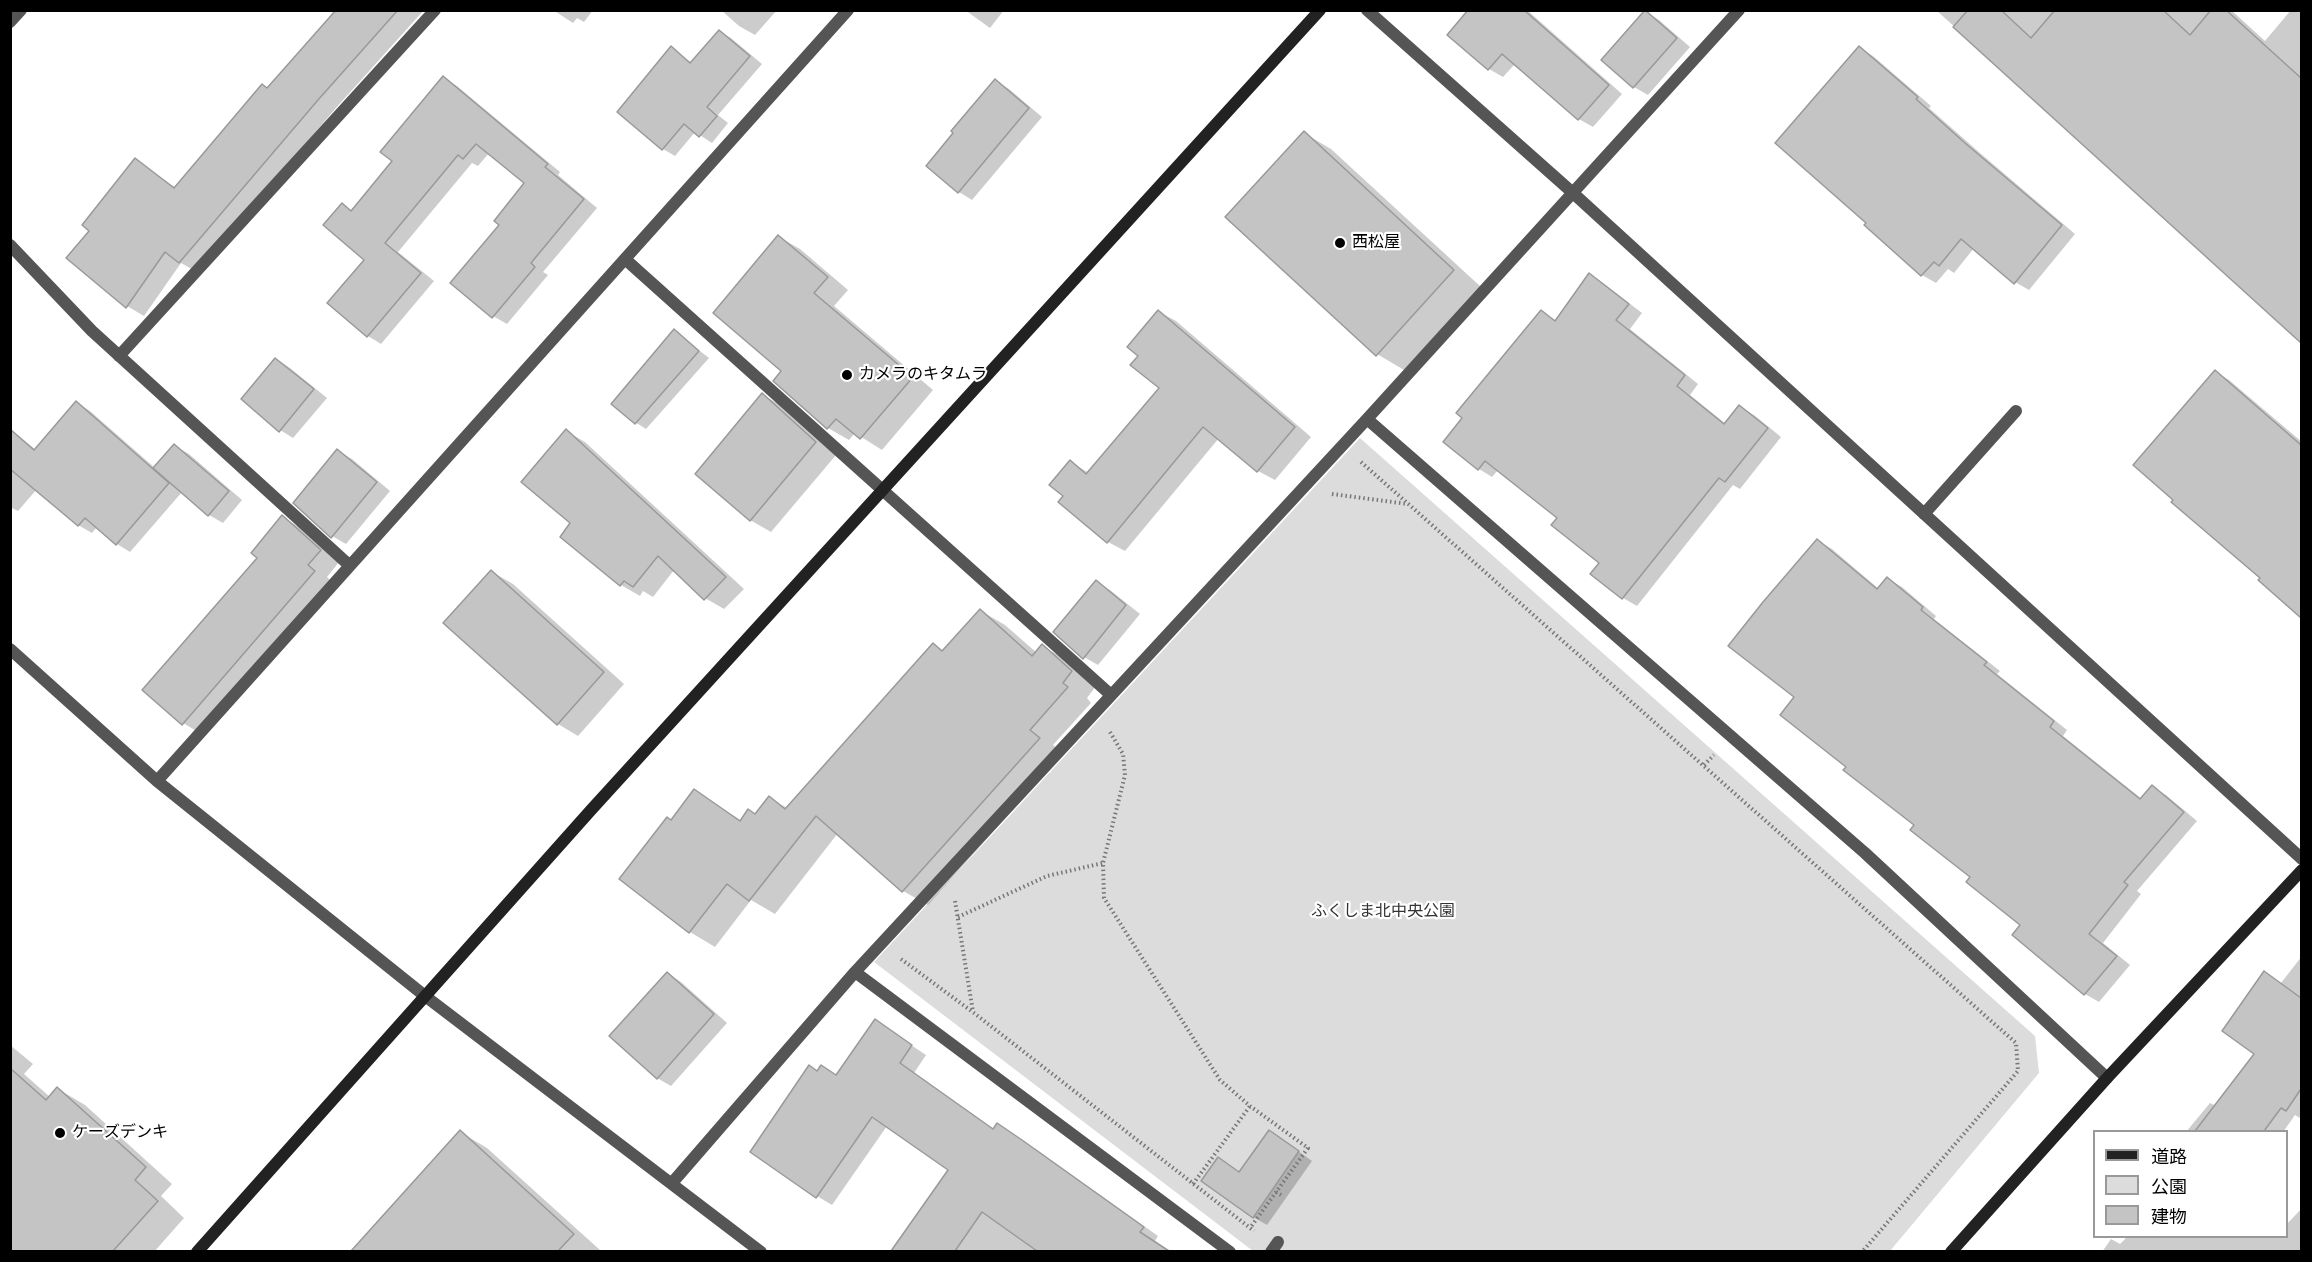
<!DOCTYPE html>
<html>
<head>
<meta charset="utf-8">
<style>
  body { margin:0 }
  #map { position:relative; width:2312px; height:1262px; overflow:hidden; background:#fff; font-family:Manrope,"Noto Sans JP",sans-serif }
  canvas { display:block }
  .frame { position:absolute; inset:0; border:12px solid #000; pointer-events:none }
  .legend { position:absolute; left:2093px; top:1130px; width:195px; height:108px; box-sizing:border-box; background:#fff; border:2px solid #999; margin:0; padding:8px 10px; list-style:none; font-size:18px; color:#000 }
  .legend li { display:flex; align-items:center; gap:12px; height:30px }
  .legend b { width:30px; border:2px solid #999 }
</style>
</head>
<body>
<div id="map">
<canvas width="2312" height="1262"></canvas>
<div class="frame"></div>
<ul class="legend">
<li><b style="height:8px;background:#222"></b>道路</li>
<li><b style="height:16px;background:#dcdcdc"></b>公園</li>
<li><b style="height:16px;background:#c4c4c4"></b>建物</li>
</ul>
</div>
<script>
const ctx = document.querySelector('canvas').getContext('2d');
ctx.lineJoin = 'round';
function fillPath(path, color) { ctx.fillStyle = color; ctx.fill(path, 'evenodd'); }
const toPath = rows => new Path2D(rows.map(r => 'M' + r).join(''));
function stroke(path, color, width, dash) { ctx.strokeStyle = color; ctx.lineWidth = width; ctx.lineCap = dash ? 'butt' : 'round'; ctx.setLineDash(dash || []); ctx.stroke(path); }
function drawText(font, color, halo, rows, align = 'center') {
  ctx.font = font + ' Manrope,"Noto Sans JP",sans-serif'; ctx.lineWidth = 4.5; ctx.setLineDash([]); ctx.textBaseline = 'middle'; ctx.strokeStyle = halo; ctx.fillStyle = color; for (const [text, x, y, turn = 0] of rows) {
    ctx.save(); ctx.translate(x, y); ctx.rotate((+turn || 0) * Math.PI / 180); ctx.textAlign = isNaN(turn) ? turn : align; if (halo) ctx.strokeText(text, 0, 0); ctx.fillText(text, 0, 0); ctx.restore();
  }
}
const green = toPath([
  [1360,438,2035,1036,2039,1073,1890,1251,1253,1251,874,962]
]);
const shadow = toPath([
  [338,10,424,10,335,109,197,272,181,263,144,316,127,306,91,230,135,159,176,188],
  [553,10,593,10,584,22,577,18,573,23],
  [721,10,777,10,755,35,739,26],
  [965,10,1004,10,990,28],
  [1465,10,1527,10,1622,94,1593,127,1579,119,1515,64,1503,77,1489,69,1449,34,1467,13],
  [1936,10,2231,10,2265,41,2291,10,2302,10,2302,341],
  [1645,12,1659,20,1690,47,1648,95,1634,87],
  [719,31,731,38,762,64,718,115,728,123,712,143,695,132,675,156,663,149,619,112,671,48,692,63],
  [1859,48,1873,56,1931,106,1929,108,1980,153,2075,234,2029,290,2015,282,1974,248,1954,273,1948,269,1936,283,1922,275,1869,222],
  [444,78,457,86,560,172,558,175,597,208,543,272,548,275,507,324,493,316,501,225,527,183,489,153,478,166,472,163,398,252,434,281,381,344,368,336,366,259,342,205,353,211,394,161],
  [995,81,1009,89,1042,117,972,200,959,192],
  [1304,133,1331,149,1481,287,1404,370,1377,354],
  [779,237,800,249,848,290,834,306,933,390,882,450,855,433,849,440,828,428,775,381,783,371],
  [1589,275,1603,283,1642,313,1630,329,1698,384,1690,395,1726,424,1740,407,1754,415,1781,437,1740,489,1733,485,1637,606,1623,598,1601,563,1559,518,1498,470,1492,477,1479,469,1541,312,1557,321],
  [1159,312,1176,321,1311,437,1275,480,1258,471,1219,438,1125,551,1108,542,1065,496,1071,462,1089,473,1161,388,1140,356],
  [674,331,709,358,646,429,635,422],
  [276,359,290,368,327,398,293,438,280,430],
  [2215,372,2229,380,2302,442,2302,618,2262,578],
  [763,395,784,407,836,455,771,532,750,520],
  [77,403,90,411,155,468,175,446,189,454,242,500,223,523,209,515,182,492,130,552,117,544,97,527,92,533,78,525,37,489,18,511,10,507,10,429,36,450],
  [566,431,585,442,744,589,724,609,705,598,674,570,653,597,643,591,640,596,621,585],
  [338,451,352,459,390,491,346,544,332,536],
  [283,517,302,529,339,562,327,577,334,584,203,735,183,723,259,557],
  [1818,541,1832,549,1879,589,1888,579,1902,587,1936,616,1934,619,2000,671,1997,674,2067,730,2063,736,2142,799,2152,787,2166,795,2197,821,2137,891,2141,894,2103,943,2130,965,2099,1002,2085,994,2014,934,2023,924,1916,825,1848,766,1796,697],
  [492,572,513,584,624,684,578,736,558,724],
  [1096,582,1110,590,1140,614,1098,665,1084,657],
  [981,611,1005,625,1037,653,1042,646,1067,660,1096,686,1087,698,1091,703,1053,745,1063,753,928,905,903,891,838,833,775,914,751,900,715,947,690,932,621,879,672,822,694,791,742,821,756,816,770,798,787,808,933,645,944,651],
  [2302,956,2302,1115,2300,1118,2295,1115,2283,1132,2186,1132,2210,1103,2216,1106,2256,1054,2264,973,2281,983],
  [667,973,681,982,727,1023,671,1086,657,1078],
  [875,1021,926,1055,914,1073,995,1130,998,1125,1037,1150,1158,1236,1155,1241,1169,1252,893,1252,950,1169,887,1126,832,1205,817,1196,818,1072,822,1067,837,1076],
  [10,1045,33,1064,24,1074,50,1097,58,1089,85,1105,172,1184,161,1196,184,1218,154,1252,10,1252],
  [460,1132,487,1148,600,1250,353,1252],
  [1283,1140,1312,1161,1267,1225,1253,1217,1232,1167,1241,1173],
  [2302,1208,2302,1252,2102,1252,2111,1239,2120,1244,2128,1236,2286,1236,2286,1225]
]);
const building = toPath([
  [336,10,398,10,318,100,179,263,165,252,126,308,66,258,89,231,82,225,135,158,174,188,262,84,267,88,336,10],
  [1468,10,1524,10,1609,85,1578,120,1502,54,1488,70,1447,35,1468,10],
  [1645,10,1677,38,1633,88,1601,60,1645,10],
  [1968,10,2001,10,2031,38,2055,10,2163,10,2190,35,2211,10,2226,10,2301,78,2301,343,1953,27,1968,10],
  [719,30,750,56,707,107,717,116,699,137,684,124,662,150,617,112,671,46,690,63,719,30],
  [1859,46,1918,97,1916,99,1965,143,2062,225,2014,284,1961,239,1939,266,1934,262,1921,276,1864,225,1866,223,1775,143,1859,46],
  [443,76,548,164,545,167,584,199,531,263,535,267,492,318,450,283,499,225,494,221,524,183,476,144,463,159,458,155,385,243,421,273,367,337,327,303,364,260,323,225,342,203,351,211,392,161,380,152,443,76],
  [995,79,1029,108,958,193,926,166,953,133,951,131,995,79],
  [1304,131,1454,270,1376,356,1225,217,1304,131],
  [778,235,828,277,814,293,913,377,860,439,836,419,827,429,773,381,781,371,713,313,778,235],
  [1589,273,1629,304,1616,320,1685,375,1677,386,1724,424,1739,405,1768,428,1725,482,1719,478,1622,599,1590,574,1599,563,1551,525,1557,518,1485,461,1478,470,1443,442,1462,418,1456,413,1541,310,1555,321,1589,273],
  [1158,310,1295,427,1257,472,1203,427,1107,543,1058,502,1063,496,1049,485,1070,460,1086,474,1159,388,1130,365,1138,356,1127,347,1158,310],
  [674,329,699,351,635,424,611,404,674,329],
  [275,358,314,389,279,432,241,399,275,358],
  [2215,370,2301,445,2301,618,2258,580,2260,578,2171,502,2173,500,2133,465,2215,370],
  [762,393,816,442,750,521,695,474,762,393],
  [76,401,169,483,116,545,85,518,78,526,10,469,10,429,34,450,76,401],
  [566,429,726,577,704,600,658,556,633,587,624,581,620,586,560,537,570,523,521,482,566,429],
  [174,444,229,491,208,516,153,468,174,444],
  [337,449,377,482,331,538,293,503,337,449],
  [282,515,321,550,308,565,315,571,182,725,142,690,257,558,251,553,282,515],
  [1817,539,1877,589,1887,577,1923,607,1921,610,1987,662,1984,665,2054,721,2050,727,2140,799,2152,785,2184,812,2124,882,2128,885,2089,934,2117,956,2084,995,2012,935,2020,925,1966,882,1970,877,1910,830,1914,825,1843,770,1846,767,1780,715,1794,697,1728,646,1763,602,1817,539],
  [491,570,604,672,557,725,443,623,491,570],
  [1096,580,1126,605,1083,659,1053,632,1096,580],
  [980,609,1032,656,1042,644,1072,671,1063,683,1068,687,1030,730,1040,738,902,892,816,816,749,901,727,884,689,933,619,879,667,817,671,820,694,789,740,821,748,809,755,814,769,796,785,809,933,643,942,651,980,609],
  [2264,971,2301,998,2301,1089,2286,1111,2281,1108,2264,1131,2195,1131,2254,1054,2222,1031,2264,971],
  [667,972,714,1014,657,1079,609,1036,667,972],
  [875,1019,912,1045,900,1063,993,1129,997,1123,1022,1140,1144,1227,1140,1232,1169,1251,1037,1251,982,1212,955,1251,891,1251,948,1170,872,1117,816,1198,750,1152,809,1065,817,1071,821,1065,836,1075,875,1019],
  [10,1068,46,1100,57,1087,146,1167,135,1180,158,1201,113,1251,10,1251,10,1068],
  [460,1130,574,1234,558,1251,351,1251,460,1130],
  [1269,1130,1299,1151,1253,1218,1201,1181,1218,1157,1239,1172,1269,1130]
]);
const path = toPath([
  [1361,462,2016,1043,2018,1071,1862,1252],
  [1332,494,1408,504],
  [1110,732,1123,754,1125,775,1103,863,1104,898,1220,1080,1250,1106,1308,1148,1250,1228],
  [1704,765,1714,755],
  [955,901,973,1012],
  [958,917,1047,876,1103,863],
  [901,959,974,1013,1254,1231],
  [1193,1184,1250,1106],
  [1276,1192,1281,1195]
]);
const lane = toPath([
  [1271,1252,1278,1242]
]);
const street = toPath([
  [1367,10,1573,193,2302,859],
  [10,22,21,10],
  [10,245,92,331,349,565],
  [625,259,1111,695],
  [119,356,435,10],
  [1367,419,1865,853,2107,1078],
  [1924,514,2016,411],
  [10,649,157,781,425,996,761,1252],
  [157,781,848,10],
  [672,1183,855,972],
  [1230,1252,855,972,1367,419,1739,10]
]);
const secondary = toPath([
  [197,1252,591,810,1320,10],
  [1951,1252,2107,1078,2302,870]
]);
const markers = [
  [1340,243,6,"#000"],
  [847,375,6,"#000"],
  [60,1133,6,"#000"]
];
const poiNames = [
  ["西松屋",1352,243],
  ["カメラのキタムラ",859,375],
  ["ケーズデンキ",72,1133]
];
const parkNames = [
  ["ふくしま北中央公園",1383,912]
];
fillPath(green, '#dcdcdc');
fillPath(shadow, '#0003');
fillPath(building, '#c4c4c4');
stroke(building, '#999', 1.5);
stroke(path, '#777', 4, [1.5, 3]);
stroke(lane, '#555', 12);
stroke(street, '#555', 12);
stroke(secondary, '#222', 12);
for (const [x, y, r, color] of markers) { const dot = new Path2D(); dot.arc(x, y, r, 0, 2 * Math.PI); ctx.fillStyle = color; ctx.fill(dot); stroke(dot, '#fff', 2); }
drawText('16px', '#000', '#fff', poiNames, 'left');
drawText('16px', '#333', '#fff', parkNames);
</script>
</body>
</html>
